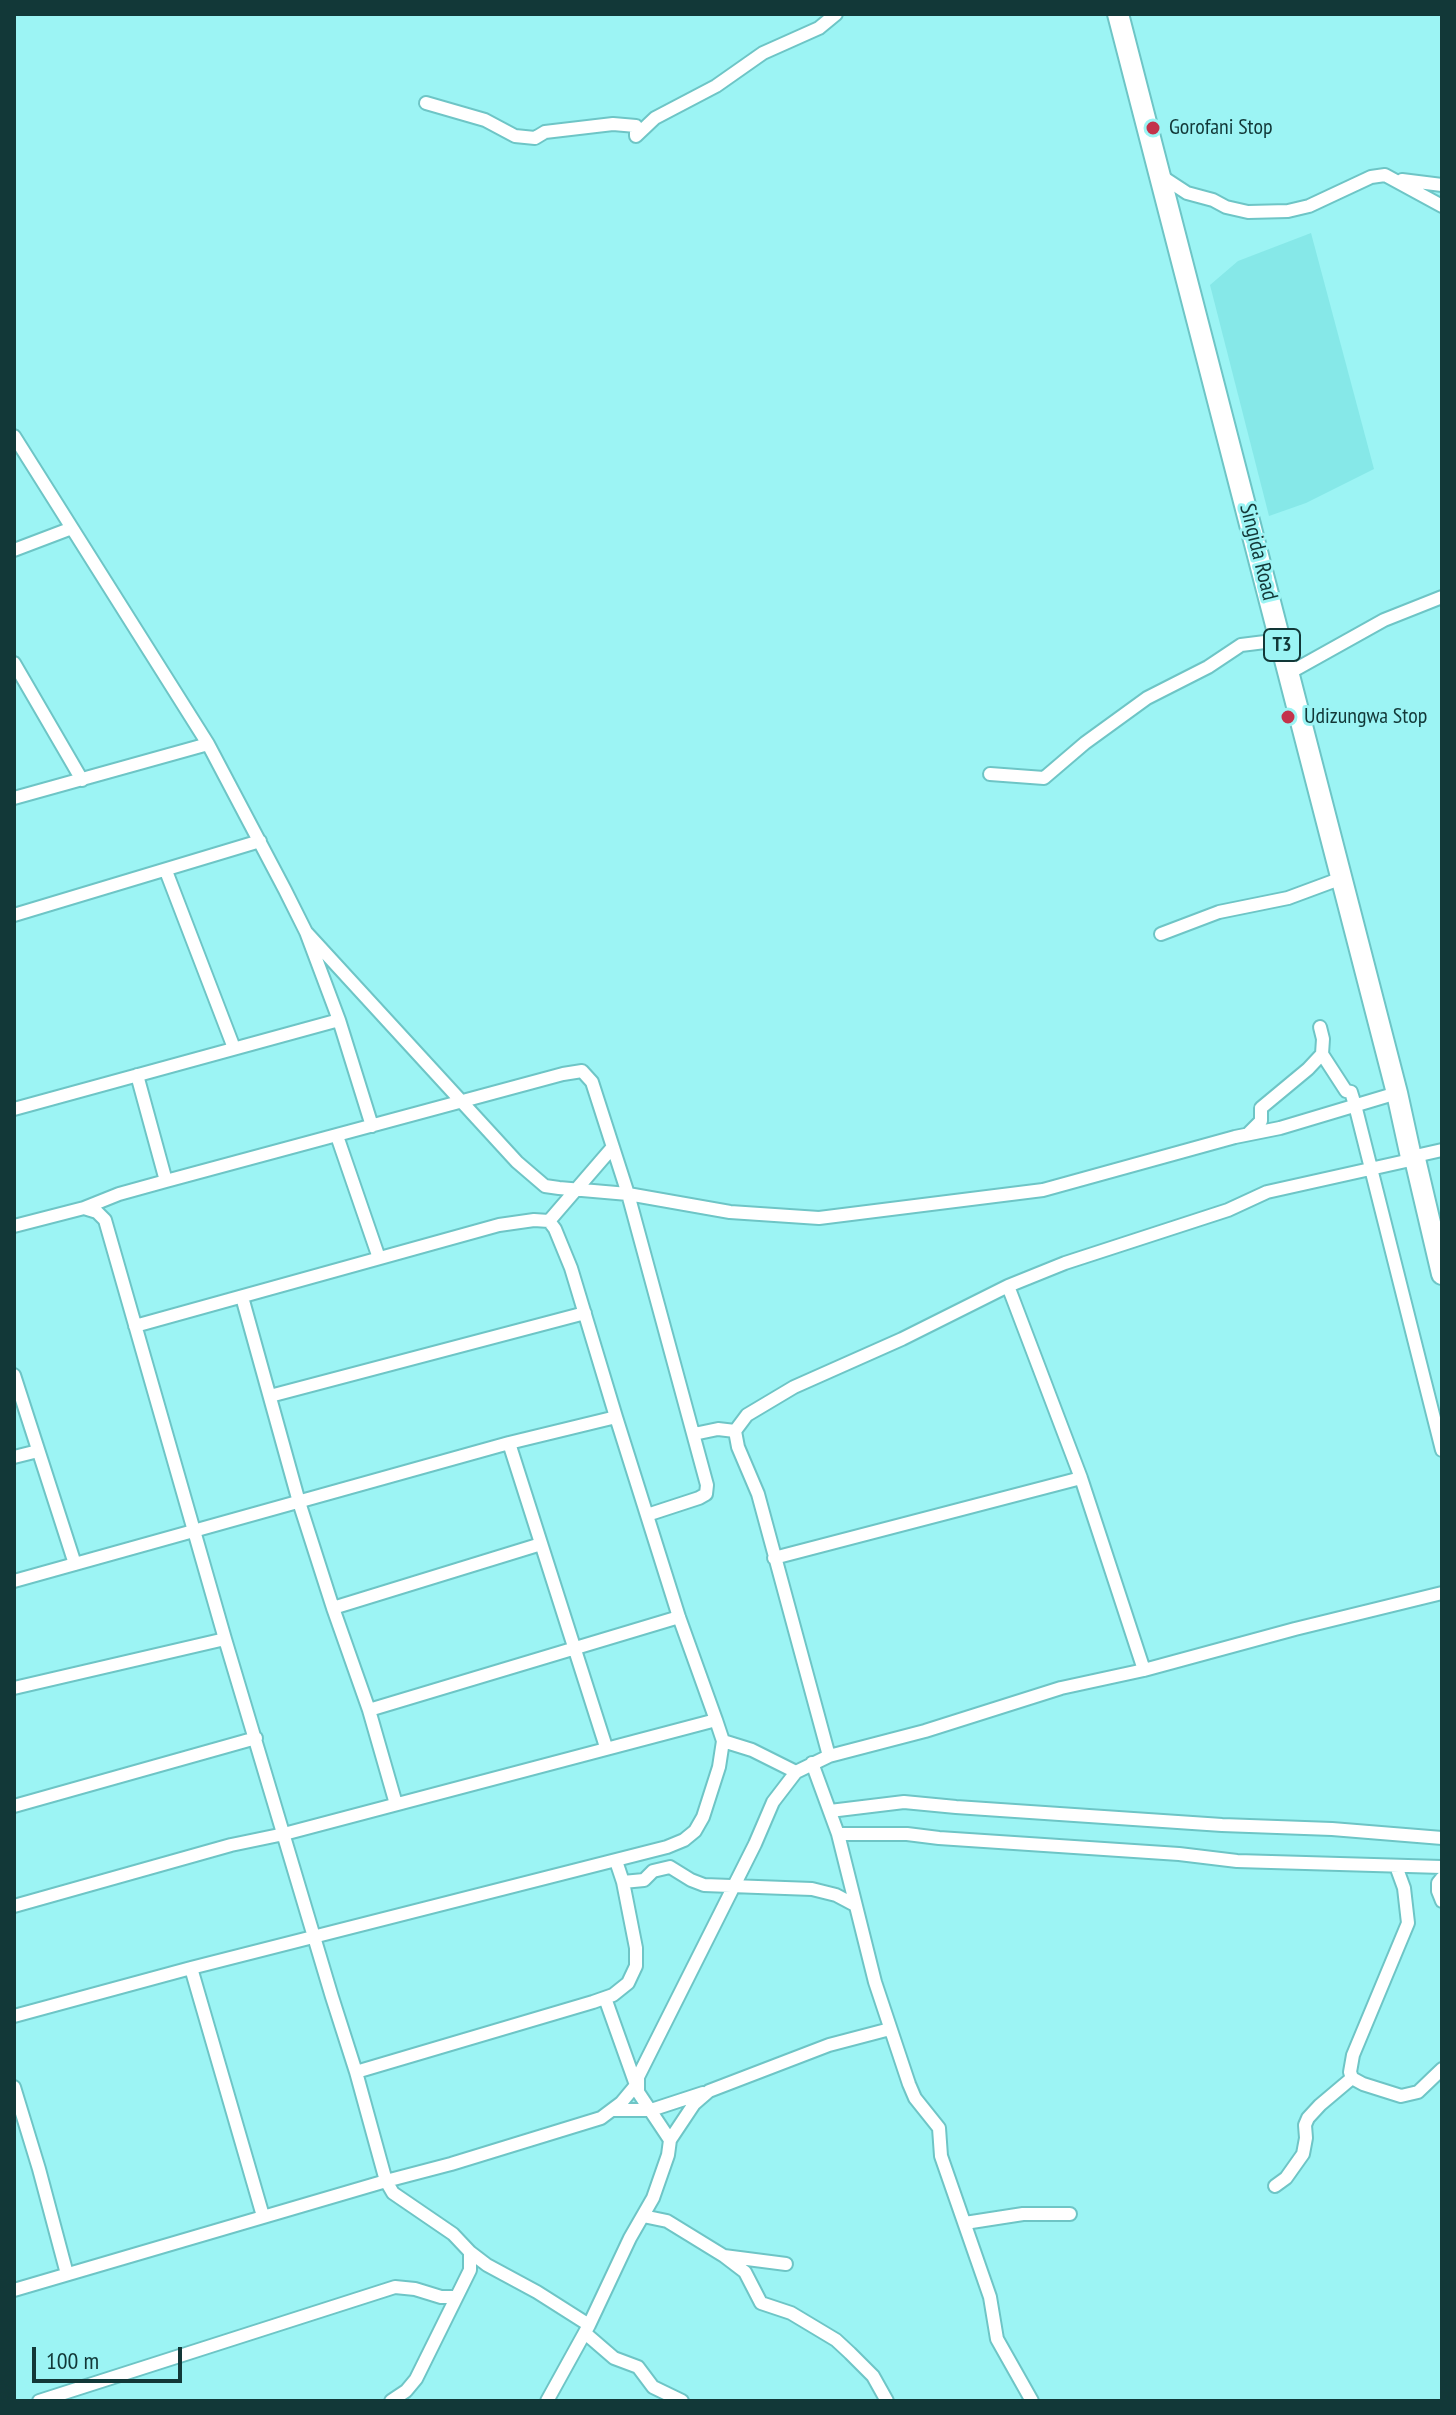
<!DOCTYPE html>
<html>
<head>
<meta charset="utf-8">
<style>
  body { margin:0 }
  #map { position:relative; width:1456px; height:2415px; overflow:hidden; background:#9cf4f4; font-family:"PT Sans Narrow",sans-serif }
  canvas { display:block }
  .frame { position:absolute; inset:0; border:16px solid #123838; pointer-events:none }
  .scale { position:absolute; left:32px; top:2347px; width:150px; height:36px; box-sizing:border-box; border:4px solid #123838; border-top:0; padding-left:10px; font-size:24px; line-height:28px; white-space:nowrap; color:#123838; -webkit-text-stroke:6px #9cf4f4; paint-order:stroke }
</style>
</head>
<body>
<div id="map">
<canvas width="1456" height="2415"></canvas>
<div class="frame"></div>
<div class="scale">100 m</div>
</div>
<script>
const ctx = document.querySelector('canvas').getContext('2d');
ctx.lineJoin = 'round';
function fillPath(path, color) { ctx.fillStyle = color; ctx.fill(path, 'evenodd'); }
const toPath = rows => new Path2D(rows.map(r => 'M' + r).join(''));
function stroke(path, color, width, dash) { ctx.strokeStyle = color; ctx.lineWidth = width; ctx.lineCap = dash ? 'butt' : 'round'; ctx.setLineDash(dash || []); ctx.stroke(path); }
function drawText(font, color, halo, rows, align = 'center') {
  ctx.font = font + ' "PT Sans Narrow",sans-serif'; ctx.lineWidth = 6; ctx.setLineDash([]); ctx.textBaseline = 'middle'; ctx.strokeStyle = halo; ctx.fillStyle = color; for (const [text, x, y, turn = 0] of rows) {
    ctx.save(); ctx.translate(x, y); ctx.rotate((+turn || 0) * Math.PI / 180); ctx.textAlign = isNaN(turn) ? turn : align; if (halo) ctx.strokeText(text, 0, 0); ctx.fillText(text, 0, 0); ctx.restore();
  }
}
const built = toPath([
  [1311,233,1374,469,1306,503,1269,516,1210,285,1238,261]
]);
const minor = toPath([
  [426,103,485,120,515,136,535,138,545,132,613,124,636,126,636,136,655,118,716,86,763,53,819,28,836,14],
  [1161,176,1187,193,1213,200,1226,207,1248,212,1288,211,1309,206,1371,177,1385,175,1442,206],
  [1402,180,1442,185],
  [14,436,208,744,285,890,306,932,339,1020,372,1126],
  [14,550,72,528],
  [14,663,82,780],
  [1289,673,1384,620,1442,597],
  [990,774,1044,778,1085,743,1147,698,1208,667,1241,645,1281,640],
  [14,798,208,744],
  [166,871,234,1048],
  [14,915,260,841],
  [306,932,517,1162,545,1186,559,1188,628,1194,730,1212,819,1218,1043,1190,1235,1137,1280,1128,1397,1093],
  [1161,934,1219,912,1288,898,1342,878],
  [1322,1054,1346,1091,1351,1092,1355,1105,1442,1450],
  [137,1075,166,1181],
  [14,1109,339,1020],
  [1248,1134,1261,1121,1261,1108,1308,1069,1322,1054,1323,1039,1320,1027],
  [337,1136,379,1258],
  [1411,1157,1442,1150],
  [84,1208,119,1194,166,1181,563,1074,582,1071,592,1082,628,1194,707,1485,706,1494,699,1498,647,1515],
  [549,1221,612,1148],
  [14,1226,84,1208,97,1212,105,1220,225,1639,332,1997,356,2072,386,2181,393,2193,453,2234,470,2252,470,2270,416,2379,406,2391,391,2401],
  [1008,1286,1081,1478,1144,1670],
  [242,1297,299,1502,333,1608,369,1710,396,1804],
  [14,1375,75,1564],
  [270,1396,585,1313],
  [694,1434,718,1429,735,1431],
  [509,1443,606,1747],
  [14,1457,38,1451],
  [774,1558,1081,1478],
  [14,1581,509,1443,616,1417],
  [333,1608,541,1544],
  [14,1688,225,1639],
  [369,1710,679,1617],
  [723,1741,752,1750,796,1772],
  [829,1756,758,1494,738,1447,735,1431,747,1415,794,1387,902,1339,1008,1286,1065,1263,1228,1210,1267,1192,1415,1159],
  [812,1763,838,1834,875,1982,909,2084,915,2098,939,2128,941,2156,990,2297,997,2339,1032,2401],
  [14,1806,256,1738],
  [830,1811,904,1802,956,1807,1222,1825,1332,1829,1442,1838],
  [838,1834,907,1834,939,1838,1179,1854,1237,1861,1442,1867],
  [1396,1866,1404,1888,1408,1923,1353,2055,1350,2072,1352,2078,1363,2084,1401,2096,1418,2092,1442,2069],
  [1442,1878,1438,1883,1438,1891,1442,1901],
  [623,1882,644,1880,653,1871,670,1867,691,1880,704,1885,812,1889,836,1895,853,1904],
  [14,1906,231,1845,284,1834,716,1720],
  [191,1968,263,2216],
  [14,2016,191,1968,667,1847,684,1840,695,1831,703,1817,719,1767,723,1741,716,1720,679,1617,616,1417,571,1268,555,1229,549,1221,534,1220,499,1225,135,1326],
  [356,2072,593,2002,613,1995,628,1983,636,1966,636,1948,623,1882,616,1861],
  [14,2087,39,2169,67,2274],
  [613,2110,651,2110,703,2093],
  [670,2140,694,2104,709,2091,829,2045,890,2029],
  [1275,2186,1286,2178,1303,2154,1306,2138,1305,2125,1308,2118,1320,2105,1352,2078],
  [643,2216,667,2221,724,2256,786,2264],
  [965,2223,1023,2214,1070,2214],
  [470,2252,487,2265,537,2292,589,2325],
  [724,2256,745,2272,761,2303,791,2313,836,2340,850,2353,873,2376,887,2401],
  [14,2290,386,2181,451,2164,601,2118,621,2103,636,2085,605,1998],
  [585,2333,614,2358,638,2367,653,2387,682,2401],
  [39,2401,395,2287,415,2289,441,2297,456,2297],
  [547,2401,589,2325,630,2238,653,2198,668,2155,670,2140,638,2092,638,2077,755,1844,773,1802,796,1772,829,1756,925,1731,1061,1688,1144,1670,1295,1629,1442,1593]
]);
const trunk = toPath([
  [1118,14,1397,1093,1411,1157,1415,1159,1442,1274]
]);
const markers = [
  [1153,128,8,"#c3334b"],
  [1288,717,8,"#c3334b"]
];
const shields = [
  [1282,645,36]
];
const shieldNames = [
  ["T3",1282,645]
];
const poiNames = [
  ["Gorofani Stop",1169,128],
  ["Udizungwa Stop",1304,717]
];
const streetNames = [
  ["Singida Road",1258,552,76]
];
fillPath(built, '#86e8e8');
stroke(minor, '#6ec5c6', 16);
stroke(trunk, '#6ec5c6', 24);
stroke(minor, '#fff', 12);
stroke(trunk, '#fff', 20);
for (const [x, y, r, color] of markers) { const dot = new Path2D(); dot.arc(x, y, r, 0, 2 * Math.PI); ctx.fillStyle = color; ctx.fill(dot); stroke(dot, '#9cf4f4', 3); }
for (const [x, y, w] of shields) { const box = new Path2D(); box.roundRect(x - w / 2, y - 16, w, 32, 6); ctx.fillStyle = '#9cf4f4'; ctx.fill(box); stroke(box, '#123838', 2); }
drawText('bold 20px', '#123838', null, shieldNames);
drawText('22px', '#123838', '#9cf4f4', poiNames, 'left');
drawText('22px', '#123838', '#9cf4f4', streetNames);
</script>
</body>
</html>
